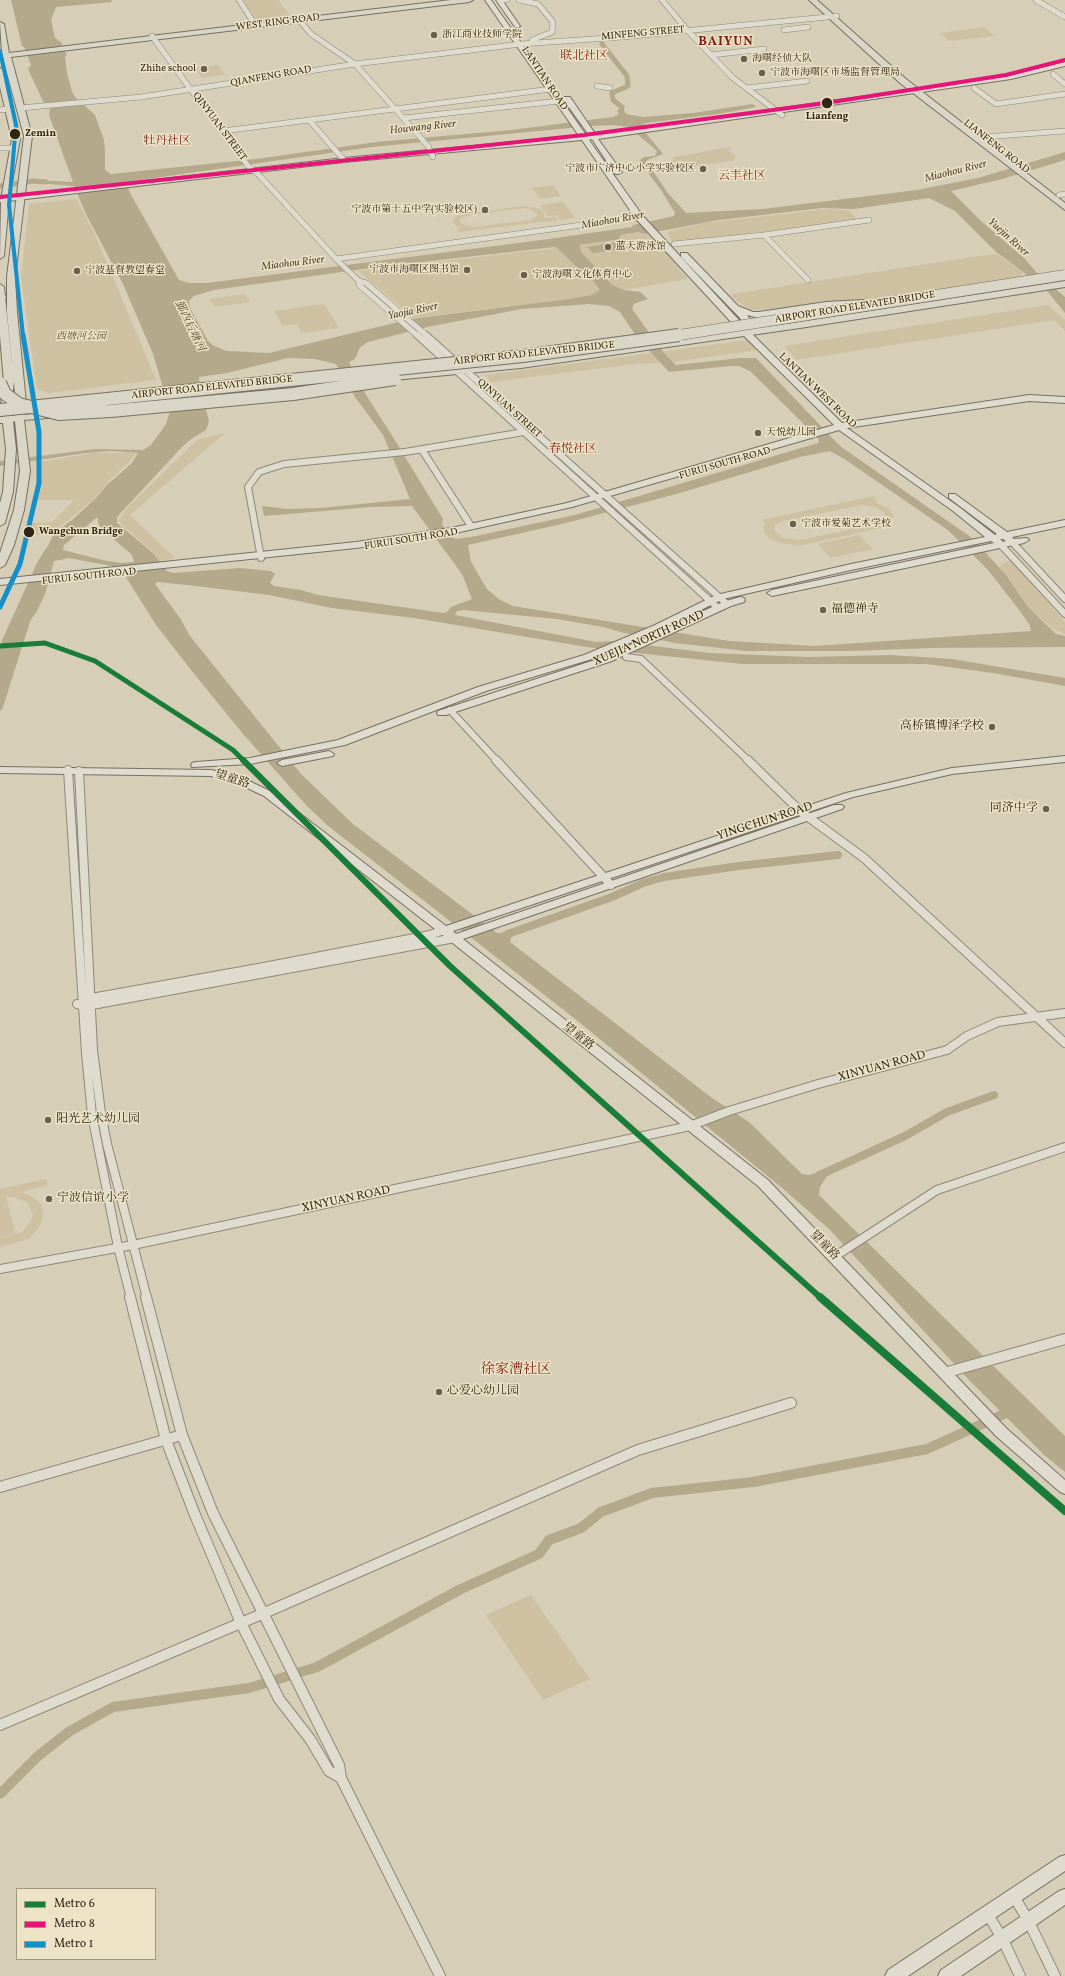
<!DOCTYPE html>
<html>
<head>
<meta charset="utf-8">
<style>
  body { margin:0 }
  #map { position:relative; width:1065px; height:1976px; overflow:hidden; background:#d6ceb6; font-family:Vollkorn,serif }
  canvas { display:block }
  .legend { position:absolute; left:16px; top:1888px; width:140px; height:72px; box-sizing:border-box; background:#ede4c7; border:1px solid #a29880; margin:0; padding:5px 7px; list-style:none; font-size:12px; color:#312516 }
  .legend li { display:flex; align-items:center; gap:8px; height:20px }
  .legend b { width:20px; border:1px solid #a29880 }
</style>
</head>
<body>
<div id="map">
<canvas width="1065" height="1976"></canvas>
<ul class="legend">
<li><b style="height:5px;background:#197c39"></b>Metro 6</li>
<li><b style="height:5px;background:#e61477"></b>Metro 8</li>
<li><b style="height:5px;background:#138fc9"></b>Metro 1</li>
</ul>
</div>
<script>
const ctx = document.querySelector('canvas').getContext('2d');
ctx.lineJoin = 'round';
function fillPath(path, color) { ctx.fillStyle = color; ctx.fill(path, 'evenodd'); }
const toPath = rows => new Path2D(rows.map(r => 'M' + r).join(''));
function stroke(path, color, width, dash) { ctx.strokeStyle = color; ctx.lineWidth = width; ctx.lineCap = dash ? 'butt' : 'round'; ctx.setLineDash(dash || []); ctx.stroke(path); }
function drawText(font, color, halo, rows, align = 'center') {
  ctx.font = font + ' Vollkorn,"Noto Serif SC",serif'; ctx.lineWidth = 3; ctx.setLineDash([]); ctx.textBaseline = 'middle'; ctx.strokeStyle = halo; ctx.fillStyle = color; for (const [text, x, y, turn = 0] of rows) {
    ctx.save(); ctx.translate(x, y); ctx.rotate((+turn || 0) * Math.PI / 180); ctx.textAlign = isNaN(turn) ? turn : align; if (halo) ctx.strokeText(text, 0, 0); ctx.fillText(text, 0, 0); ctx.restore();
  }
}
const green = toPath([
  [242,0,278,0,291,17,258,21],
  [984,27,995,36,950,41,939,33],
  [218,65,225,75,201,78,195,68],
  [730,147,732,149,728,150,736,156,735,159,732,161,687,167,676,165,672,161,674,157],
  [553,185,561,196,540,199,532,188],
  [76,199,93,230,156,380,49,393,37,389,21,278,29,204],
  [563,202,575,218,560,220,556,215,548,216,540,205],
  [523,206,540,209,545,214,543,218,556,217,558,220,459,232,457,229,461,228,456,226,452,222,455,217,464,214],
  [524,208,533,210,538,215,530,220,472,227,462,224,459,221,461,218,470,215],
  [827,209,848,210,858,220,673,243,667,232,706,223],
  [638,232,642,234,650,233,688,279,569,299,414,318,358,271,583,245,621,239,620,236],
  [992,254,997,254,1024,273,1019,277,865,301,758,310,749,310,731,296,732,294],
  [245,294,250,302,214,307,210,299],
  [324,304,339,328,302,333,297,324,283,326,274,311],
  [1048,305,1065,320,1065,331,1054,320,796,360,784,346],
  [748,340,758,350,674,362,636,364,490,382,486,375],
  [225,433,130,515,175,558,159,561,154,553,118,521,128,507,197,440],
  [92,453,135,453,131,460,111,479,96,497,50,535,27,534,31,523,52,522,74,500,37,500,41,462],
  [873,496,878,502,876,503,889,509,894,516,889,524,880,528,799,546,777,542,768,537,764,531,765,523,762,520],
  [862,505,875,507,881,510,885,514,884,519,876,524,800,540,783,538,774,530,775,525,783,521],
  [859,535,873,549,831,558,818,544],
  [1010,559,1065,622,1065,634,1055,630,1028,607,1008,576,999,567],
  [46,1179,48,1185,21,1192,33,1197,42,1205,43,1218,39,1227,29,1239,0,1247,0,1238,22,1232,30,1222,33,1215,28,1203,19,1199,6,1196,15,1233,0,1237,0,1197,4,1196,0,1196,0,1189],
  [531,1595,590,1679,543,1700,486,1615]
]);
const water = toPath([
  [11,0,111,0,112,2,56,7,51,20,55,38,61,42,67,56,65,56,67,73,72,92,75,97,95,115,104,140,105,150,105,170,111,174,256,159,377,142,511,130,613,117,619,114,617,110,623,110,626,114,643,117,693,113,753,104,756,107,718,114,646,123,640,126,663,154,647,160,647,162,667,192,686,213,763,209,917,190,978,178,1065,152,1065,160,1002,179,951,191,980,220,1025,259,1037,273,1065,297,1065,313,1048,292,1022,271,995,251,955,211,929,198,854,209,822,208,719,220,644,234,638,232,621,235,619,237,621,239,580,245,581,252,612,285,624,290,640,292,648,299,634,304,632,309,664,353,676,365,740,358,756,358,840,446,972,538,1007,576,1028,607,1056,634,1065,636,1065,647,930,648,853,651,746,651,675,643,624,633,603,627,557,619,463,610,457,611,455,615,596,642,614,641,710,653,809,657,891,655,952,659,1065,678,1065,686,993,673,927,664,743,664,626,652,587,647,414,618,332,608,269,595,196,586,158,582,155,584,180,618,190,636,301,774,353,824,497,933,501,933,513,928,520,932,512,935,510,942,712,1098,749,1122,802,1174,810,1175,827,1168,833,1173,827,1176,820,1187,819,1195,1065,1436,1065,1472,1043,1454,971,1382,829,1229,781,1187,574,1018,327,825,306,805,244,735,195,675,156,625,124,574,118,569,111,566,69,558,54,561,45,594,36,613,31,619,2,710,0,710,0,645,37,563,46,548,54,544,73,519,96,498,108,484,132,463,138,453,110,451,85,453,0,466,0,461,96,449,143,450,151,445,166,424,170,411,153,354,123,284,86,214,74,186,36,183,36,180,73,182,49,115,50,108,43,101,28,69,31,65,24,47,22,46],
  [613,125,629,127,657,151,655,156,644,157,639,161,661,190,675,213,674,216,633,225,632,227,549,239,207,283,189,283,179,280,130,193,126,182,372,147,591,126],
  [554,247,557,248,580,270,590,277,600,290,591,295,569,299,411,319,269,353,227,351,214,346,208,341,190,308,189,301,194,296,214,290,370,268],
  [589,304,609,306,620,312,636,336,669,372,731,366,739,366,750,371,819,439,818,443,575,515,471,537,456,539,450,537,442,524,443,519,391,434,366,395,349,362,355,359,360,347,368,342,432,326,522,309],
  [288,358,315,359,336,364,355,397,383,435,410,499,321,508,287,509,262,506,264,516,371,507,412,506,462,574,472,599,451,607,447,612,443,613,318,595,301,590,274,586,270,583,275,574,271,571,240,568,173,573,167,571,153,553,117,523,117,517,181,448,191,439,206,430,209,421,200,388,199,377,227,373],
  [830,451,846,460,949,531,988,570,1020,611,1029,624,1031,631,815,646,729,641,513,606,500,600,487,589,471,562,468,545,566,523,680,493,800,457],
  [96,518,98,518,98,523,101,528,132,555,134,562,121,563,102,560,63,550,64,545],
  [624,241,630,248,593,253,587,247]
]);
const canalFar3 = toPath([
  [602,44,627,76,628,86,612,93,613,100,622,107,621,110,626,119],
  [0,186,33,181,46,182]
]);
const canalFar2 = toPath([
  [47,555,56,536,71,524]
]);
const canalFar1 = toPath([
  [508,934,612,897,643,883,664,877,739,866,838,855],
  [820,1175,905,1136,947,1112,994,1095]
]);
const canal = toPath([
  [0,1794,38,1756,70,1731,113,1707,249,1688,317,1667,461,1589,539,1554,549,1540,581,1528,601,1512,652,1493,753,1482,927,1449,1013,1410]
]);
const streetFar3 = toPath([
  [239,0,254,23],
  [500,0,507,0],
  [519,0,538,4,553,22,552,32,532,40],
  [662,0,688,31,733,78,782,115],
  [1036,0,1065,17],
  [300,21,311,34,355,64,428,146,433,157],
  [784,30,808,27],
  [152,36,191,90,218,123,248,166,258,174,339,262,359,281,366,283,427,336],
  [711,55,764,49],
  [1053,74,1065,84],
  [597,86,610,88],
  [747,88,807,81],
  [974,88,996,104,1065,94],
  [20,108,141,97,355,64,521,44,622,37,837,16],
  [0,110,9,109],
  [404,118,559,101],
  [309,120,344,160],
  [223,131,551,89],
  [984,137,1065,131],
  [0,148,14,148],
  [1059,195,1065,194],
  [764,235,808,280],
  [674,244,764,235,869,220],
  [336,259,639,217],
  [359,281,359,285,418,336]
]);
const streetFar2 = toPath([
  [417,335,718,608],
  [426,335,727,604],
  [422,450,471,526],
  [1013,543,1065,599],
  [1001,545,1065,614],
  [261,558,248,487,259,472,284,464,405,452,524,432],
  [626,657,641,659,749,761],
  [450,710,497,761]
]);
const streetFar1 = toPath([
  [496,760,611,885],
  [748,760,800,811,864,858,1065,1043],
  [68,770,86,1053,92,1115,118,1247,131,1298],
  [79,771,93,1050,101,1113,107,1144,147,1298],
  [86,999,264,967,430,935,444,930],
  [77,1004,83,1006,92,1005,455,938],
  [834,1257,937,1190,1065,1147],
  [0,1269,133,1245,690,1126,729,1111,818,1084,947,1050,967,1036,998,1022,1065,1013]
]);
const street = toPath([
  [130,1297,166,1440,195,1515,241,1623,279,1699,310,1739,329,1771,341,1778],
  [146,1297,182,1435,213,1513,339,1765,341,1778,440,1976],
  [944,1373,1065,1339],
  [0,1487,182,1435],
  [0,1725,262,1614,638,1450,791,1403],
  [1013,1895,1028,1920,1055,1976],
  [987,1913,1002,1938,1020,1976]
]);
const secondary = toPath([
  [485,0,491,0,586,135,589,135,563,99,564,97,570,97,596,135,1011,75,1065,62,1065,66,1011,79,598,139,622,172,618,174,615,174,592,139,589,140,642,215,749,331,842,423,1029,395,1065,397,1065,403,1029,401,847,428,959,507,995,535,997,534,949,498,949,494,955,494,1007,532,1065,520,1065,526,1012,537,1014,539,1027,538,1029,540,1024,543,772,596,767,593,772,590,994,543,991,541,851,570,723,599,663,629,592,659,486,691,345,745,250,764,192,767,191,765,192,763,196,762,250,758,338,740,478,687,584,655,655,625,716,595,851,564,985,537,953,511,839,430,572,507,451,534,356,548,0,585,0,579,356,542,451,528,567,503,834,425,743,335,636,219,582,140,344,162,0,202,0,198,344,158,579,136,485,0],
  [1000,539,1003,539,1006,541,1003,542,1000,539],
  [496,0,502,0,520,26,519,27,515,27,496,0],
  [681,253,687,253,738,306,753,312,759,312,826,302,863,300,867,303,863,306,826,308,759,318,747,315,760,332,759,334,753,334,739,317,681,257,681,253],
  [740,597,744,598,745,600,744,602,731,606,612,661,446,715,438,715,437,713,438,711,604,657,723,602,740,597],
  [329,751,334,754,333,756,282,766,277,763,282,760,329,751],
  [1065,756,1065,762,952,774,853,797,453,931,456,934,834,805,842,805,844,807,842,809,463,939,768,1180,1006,1428,1065,1480,1065,1494,1060,1492,996,1436,758,1186,440,933,264,796,241,785,211,776,0,773,0,767,212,770,249,781,272,792,446,926,846,793,952,768,1065,756],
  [1065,1855,1065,1871,908,1976,885,1976,888,1970,1059,1857,1065,1855],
  [1065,1889,1065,1905,961,1976,938,1976,941,1970,1059,1891,1065,1889]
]);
const primary = toPath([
  [451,0,473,0,469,2,11,57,32,136,15,277,17,312,26,403,24,415,58,411,63,414,58,417,24,420,30,471,24,510,14,545,5,565,0,568,0,553,14,510,20,471,15,421,13,422,16,449,13,492,5,523,0,526,0,503,3,492,6,449,3,423,0,423,0,417,3,417,1,404,4,382,0,336,0,284,4,287,14,382,11,404,12,416,14,416,16,403,7,312,7,277,24,136,3,58,0,58,0,54,2,54,0,22,4,24,9,53,451,0],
  [809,0,817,0,906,79,1065,203,1065,210,900,83,809,0],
  [0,68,4,70,20,139,9,199,4,256,0,259,1,199,12,139,0,87,0,68],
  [1065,281,1065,287,800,328,521,368,383,381,378,378,383,375,521,362,800,322,1065,281],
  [336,379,341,382,339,384,228,397,223,394,228,391,336,379]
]);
const highway = toPath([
  [0,293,6,296,4,303,0,304,0,293]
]);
const highwayBridgeFar1 = toPath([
  [673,336,1065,275]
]);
const highwayBridge = toPath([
  [0,383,5,394,19,404,59,414,111,411,293,394,395,379],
  [0,410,523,356,679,335]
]);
const metro1Far2 = toPath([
  [0,646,45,643,95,661,233,750,244,761]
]);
const metro1Far1 = toPath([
  [243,760,450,966,821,1298]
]);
const metro1 = toPath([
  [820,1297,1065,1511]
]);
const metro2 = toPath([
  [0,197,584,135,826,103,1006,75,1065,60]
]);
const metro3Far1 = toPath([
  [0,51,16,125,9,205,23,336]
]);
const metro3 = toPath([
  [0,607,20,564,39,483,39,432,23,335]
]);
const markers = [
  [434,35,4,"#6b604e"],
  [744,59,4,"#6b604e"],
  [204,69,4,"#6b604e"],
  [762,73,4,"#6b604e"],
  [827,103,6,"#312516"],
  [15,134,6,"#312516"],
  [703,169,4,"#6b604e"],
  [485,210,4,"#6b604e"],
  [608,247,4,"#6b604e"],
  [467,270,4,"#6b604e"],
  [77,271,4,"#6b604e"],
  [524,275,4,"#6b604e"],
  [758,433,4,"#6b604e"],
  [793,524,4,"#6b604e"],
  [29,532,6,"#312516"],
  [823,610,4,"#6b604e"],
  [992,727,4,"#6b604e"],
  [1046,809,4,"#6b604e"],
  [48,1120,4,"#6b604e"],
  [49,1199,4,"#6b604e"],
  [439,1392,4,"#6b604e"]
];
const farStreetnames = [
  ["WEST RING ROAD",278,23,-7],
  ["MINFENG STREET",643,34,-5],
  ["QIANFENG ROAD",271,77,-10],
  ["LANTIAN ROAD",544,79,56],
  ["QINYUAN STREET",219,127,53],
  ["LIANFENG ROAD",996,147,38],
  ["AIRPORT ROAD ELEVATED BRIDGE",855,308,-9],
  ["AIRPORT ROAD ELEVATED BRIDGE",534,354,-6],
  ["AIRPORT ROAD ELEVATED BRIDGE",212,388,-6],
  ["LANTIAN WEST ROAD",817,391,44],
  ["QINYUAN STREET",509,409,42],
  ["FURUI SOUTH ROAD",725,464,-16],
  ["FURUI SOUTH ROAD",411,540,-9],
  ["FURUI SOUTH ROAD",89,577,-6]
];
const farPoinames = [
  ["浙江商业技师学院",442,35],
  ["海曙经侦大队",752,59],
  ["Zhihe school",196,69,"right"],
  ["宁波市海曙区市场监督管理局",770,73],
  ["宁波市广济中心小学实验校区",695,169,"right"],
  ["宁波市第十五中学(实验校区)",477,210,"right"],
  ["蓝天游泳馆",616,247],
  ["宁波市海曙区图书馆",459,270,"right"],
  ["宁波基督教望春堂",85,271],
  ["宁波海曙文化体育中心",532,275],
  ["天悦幼儿园",766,433],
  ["宁波市爱菊艺术学校",801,524]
];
const farStopnames = [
  ["Lianfeng",827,117,"center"],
  ["Zemin",25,134],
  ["Wangchun Bridge",39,532]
];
const farParknames = [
  ["西塘河公园",81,337]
];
const farWaternames = [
  ["Houwang River",423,128,-6],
  ["Miaohou River",956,172,-14],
  ["Miaohou River",613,221,-10],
  ["Yuejin River",1008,238,42],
  ["Miaohou River",293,264,-7],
  ["Yaojia River",413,312,-12],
  ["鄞西后塘河",189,326,64]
];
const farQuarternames = [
  ["联北社区",584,57],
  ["牡丹社区",167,142],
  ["云丰社区",742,177],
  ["春悦社区",573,450]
];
const poiNames = [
  ["福德禅寺",831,610],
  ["高桥镇博泽学校",984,727,"right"],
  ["同济中学",1038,809,"right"],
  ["阳光艺术幼儿园",56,1120],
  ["宁波信谊小学",57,1199],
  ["心爱心幼儿园",447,1392]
];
const streetNames = [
  ["XUEJIA NORTH ROAD",649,639,-24],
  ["望童路",232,780,18],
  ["YINGCHUN ROAD",765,822,-18],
  ["望童路",578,1037,39],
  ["XINYUAN ROAD",882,1067,-15],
  ["XINYUAN ROAD",346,1200,-12],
  ["望童路",824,1246,46]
];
const farDistrictnames = [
  ["BAIYUN",726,43]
];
const quarterNames = [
  ["徐家漕社区",516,1370]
];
fillPath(green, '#cdc1a1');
fillPath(water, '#b4a98a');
stroke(canalFar3, '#b4a98a', 5);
stroke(canalFar2, '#b4a98a', 6);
stroke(canalFar1, '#b4a98a', 8);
stroke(canal, '#b4a98a', 10);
stroke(streetFar3, '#8e8878', 6);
stroke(streetFar2, '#8e8878', 8);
stroke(streetFar1, '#8e8878', 10);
stroke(street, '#8e8878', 12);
stroke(secondary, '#767063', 2);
stroke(primary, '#767063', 2);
stroke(highway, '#767063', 2);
stroke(streetFar3, '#dfdccf', 5);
stroke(streetFar2, '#dfdccf', 6);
stroke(streetFar1, '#dfdccf', 8);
stroke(street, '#dfdccf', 10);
fillPath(secondary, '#dfdccf');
fillPath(primary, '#d9d5c7');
fillPath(highway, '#d9d5c7');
stroke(highwayBridgeFar1, '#767063', 11, []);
stroke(highwayBridge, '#767063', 14, []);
stroke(highwayBridgeFar1, '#d9d5c7', 10);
stroke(highwayBridge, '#d9d5c7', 12);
stroke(metro1Far2, '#197c39', 5);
stroke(metro1Far1, '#197c39', 6);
stroke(metro1, '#197c39', 8);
stroke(metro2, '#e61477', 4);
stroke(metro3Far1, '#138fc9', 4);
stroke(metro3, '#138fc9', 5);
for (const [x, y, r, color] of markers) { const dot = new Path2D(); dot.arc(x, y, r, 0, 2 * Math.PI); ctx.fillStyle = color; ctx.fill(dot); stroke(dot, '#ede4c7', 1.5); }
drawText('10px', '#312516', '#ede4c7', farStreetnames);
drawText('10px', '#312516', '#ede4c7', farPoinames, 'left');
drawText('bold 10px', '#312516', '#ede4c7', farStopnames, 'left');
drawText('italic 10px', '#564a34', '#ede4c7', farParknames);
drawText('italic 11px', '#544833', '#ede4c7', farWaternames);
drawText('12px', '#7a1f14', '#ede4c7', farQuarternames);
drawText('12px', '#312516', '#ede4c7', poiNames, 'left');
drawText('12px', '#312516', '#ede4c7', streetNames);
ctx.letterSpacing = '1px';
drawText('bold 13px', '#7a1f14', '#ede4c7', farDistrictnames);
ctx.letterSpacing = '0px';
drawText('14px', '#7a1f14', '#ede4c7', quarterNames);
</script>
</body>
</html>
